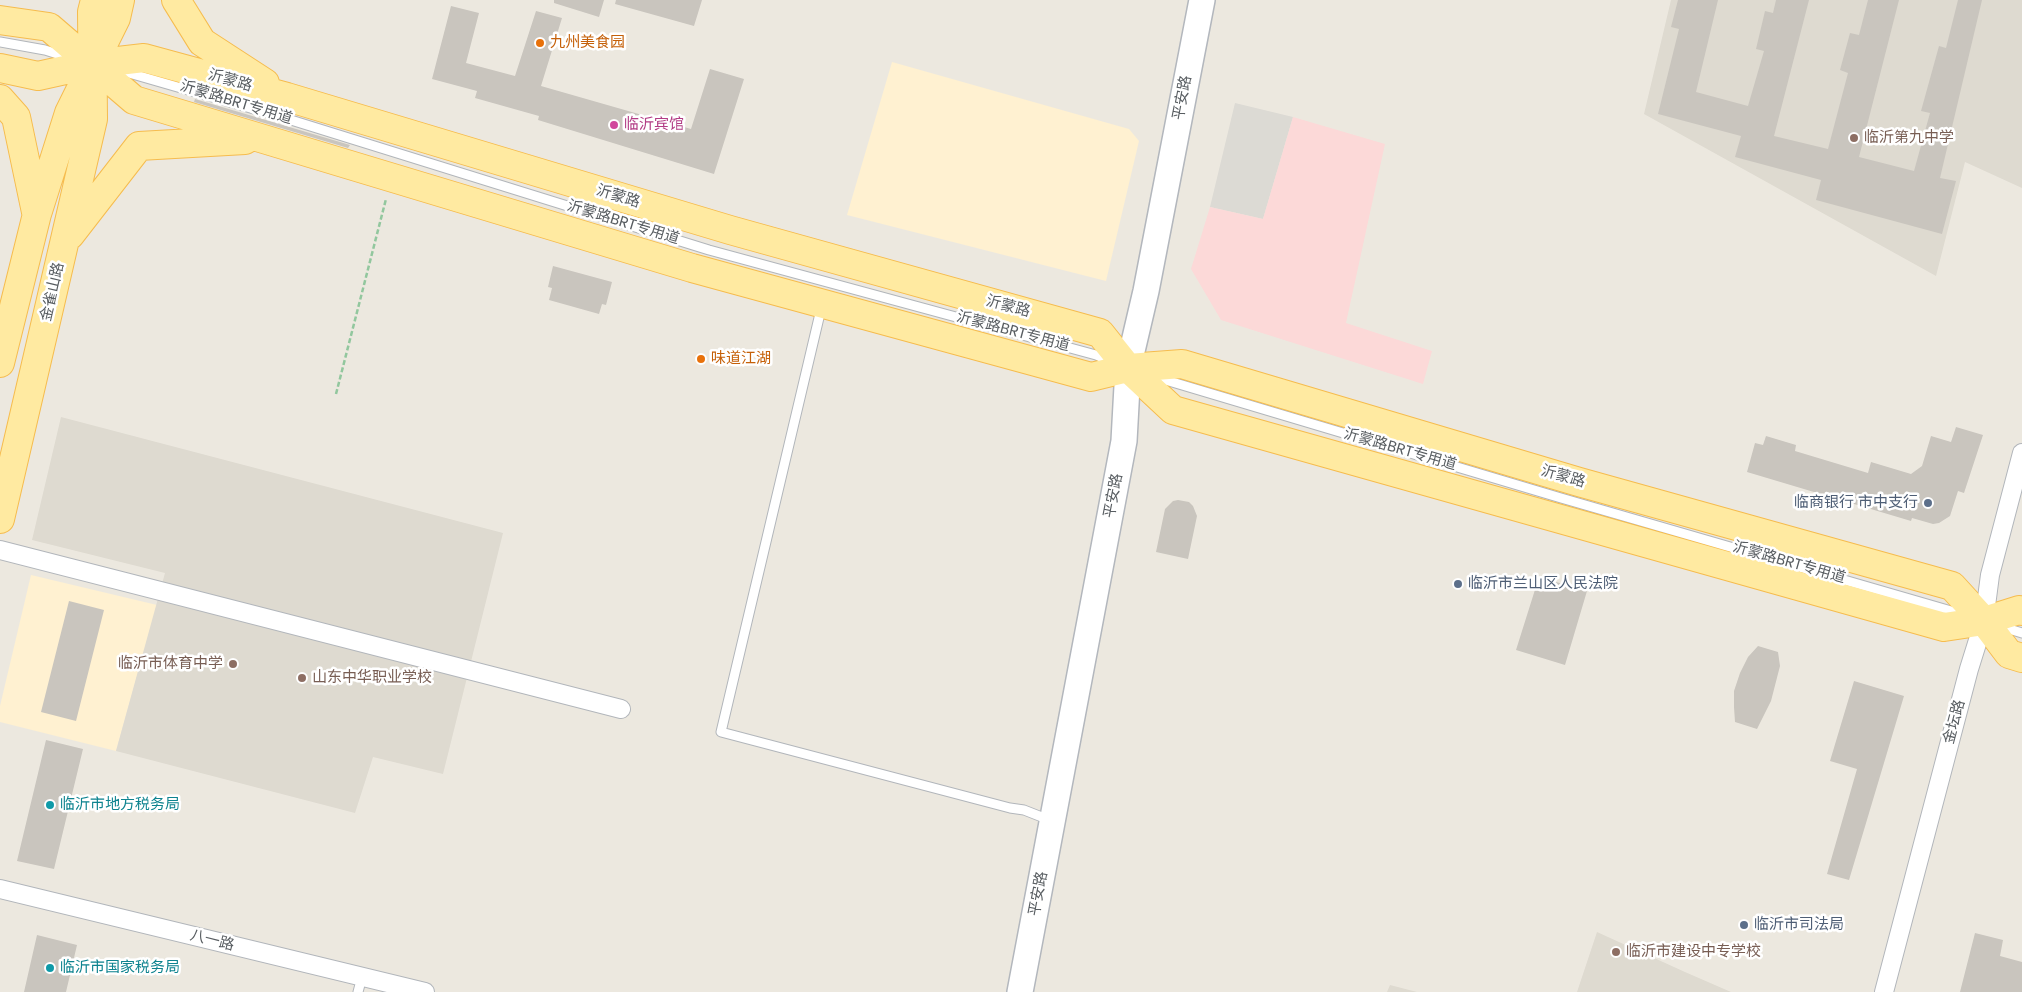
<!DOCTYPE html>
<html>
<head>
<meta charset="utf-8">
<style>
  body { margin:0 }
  canvas { display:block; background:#ece8df }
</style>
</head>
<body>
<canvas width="2022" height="992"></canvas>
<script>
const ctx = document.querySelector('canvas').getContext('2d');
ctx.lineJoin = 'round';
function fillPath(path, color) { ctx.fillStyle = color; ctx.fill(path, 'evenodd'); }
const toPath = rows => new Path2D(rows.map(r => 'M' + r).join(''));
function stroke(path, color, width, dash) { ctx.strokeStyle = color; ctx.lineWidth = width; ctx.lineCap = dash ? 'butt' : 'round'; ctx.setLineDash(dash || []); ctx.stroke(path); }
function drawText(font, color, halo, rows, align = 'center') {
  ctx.font = font + ' Poppins,"Noto Sans SC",sans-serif'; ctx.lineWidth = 5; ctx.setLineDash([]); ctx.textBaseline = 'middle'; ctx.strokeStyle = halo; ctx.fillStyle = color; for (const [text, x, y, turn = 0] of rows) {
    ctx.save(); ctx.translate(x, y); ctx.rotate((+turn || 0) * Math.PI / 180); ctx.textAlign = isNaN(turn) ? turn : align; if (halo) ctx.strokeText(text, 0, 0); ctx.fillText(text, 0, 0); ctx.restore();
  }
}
const commercial = toPath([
  [892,62,1129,129,1139,141,1106,281,847,215],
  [31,575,157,605,116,751,0,722,0,706]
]);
const industrial = toPath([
  [1235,103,1293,117,1263,219,1210,207]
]);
const education = toPath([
  [1671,0,2022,0,2022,188,1965,162,1936,276,1644,114],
  [61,417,503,533,443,774,373,757,355,813,116,751,165,573,32,540],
  [1597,932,1685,972,1731,992,1577,992],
  [1390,985,1417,992,1387,992]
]);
const medical = toPath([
  [1293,117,1385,144,1346,323,1432,351,1423,384,1221,320,1191,269,1210,207,1263,219]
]);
const building = toPath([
  [554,0,604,0,599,17,554,3],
  [616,0,702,0,694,26,615,4],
  [1678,0,1718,0,1696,92,1748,106,1764,51,1756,49,1765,11,1773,13,1776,0,1809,0,1774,136,1828,149,1848,73,1840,70,1850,33,1859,35,1868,0,1899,0,1859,157,1914,171,1930,113,1921,111,1939,46,1946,48,1958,0,1982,0,1940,178,1956,181,1942,234,1816,200,1821,180,1735,157,1741,136,1658,114,1679,29,1671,27],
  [451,6,479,13,466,63,515,76,536,11,562,18,541,86,691,129,710,69,744,79,714,174,538,120,539,116,475,98,477,91,432,79],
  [195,99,350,145,348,148,194,102],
  [553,266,612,282,606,305,602,304,599,314,549,300,552,288,548,287],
  [1956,427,1983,435,1964,493,1958,491,1950,516,1939,523,1933,524,1912,518,1911,521,1747,472,1755,443,1763,445,1766,436,1796,445,1795,451,1868,473,1871,462,1911,474,1922,466,1931,436,1951,442],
  [1178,500,1189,502,1193,506,1197,516,1188,559,1156,552,1165,509,1173,501],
  [1539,577,1587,591,1565,665,1516,650],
  [69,601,104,610,76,721,41,712],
  [1758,646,1778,652,1780,666,1771,701,1757,729,1735,722,1734,707,1734,691,1740,673,1748,657],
  [1854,681,1904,696,1849,880,1827,874,1857,769,1830,761],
  [46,740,83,749,54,869,17,861],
  [1975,933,2003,940,2000,956,2022,962,2022,992,1960,992],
  [37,935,77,945,66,992,24,992]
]);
const path = toPath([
  [336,394,386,199]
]);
const service = toPath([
  [0,42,45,50,70,58],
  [122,71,278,116,709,250,1096,355,1112,362],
  [822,305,721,732,1010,808,1024,810,1052,821],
  [1152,376,1561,498,1965,615],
  [1996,625,2022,633],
  [358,992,362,977]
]);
const minor = toPath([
  [0,550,621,709],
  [0,889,425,992],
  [1884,992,1969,669,1984,621,1990,575,2022,453]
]);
const secondary = toPath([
  [1020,992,1124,441,1128,368,1146,291,1202,0]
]);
const primary = toPath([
  [176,0,202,42,265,83],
  [0,20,49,27,134,100,692,268,1091,377,1128,368,1182,364,1579,482,1952,586,1984,621,2009,654,2022,658],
  [0,68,38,76,92,64,144,58,287,97,730,230,1100,333,1128,368,1173,410,1944,627,1984,621,2019,610,2022,611],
  [0,99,16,117,36,212],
  [70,235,139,146,245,140],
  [0,363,37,214,69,113,116,18,120,0],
  [0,519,93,119,92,12,95,0]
]);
const markers = [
  [540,43,5,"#e8710a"],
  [614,125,5,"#d1479c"],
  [1854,138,5,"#8d6e63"],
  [701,359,5,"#e8710a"],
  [1928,503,5,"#5c6f8a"],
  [1458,584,5,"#5c6f8a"],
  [233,664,5,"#8d6e63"],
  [302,678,5,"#8d6e63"],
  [50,805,5,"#0f9aa8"],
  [1744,925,5,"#5c6f8a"],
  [1616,952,5,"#8d6e63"],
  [50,968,5,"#0f9aa8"]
];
const foodNames = [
  ["九州美食园",550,43],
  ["味道江湖",711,359]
];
const streetNames = [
  ["沂蒙路",230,81,16],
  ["平安路",1183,98,-79],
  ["沂蒙路BRT专用道",236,103,17],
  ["沂蒙路",618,197,17],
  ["沂蒙路BRT专用道",623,223,17],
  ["金雀山路",53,292,-77],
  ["沂蒙路",1008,307,15],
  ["沂蒙路BRT专用道",1013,332,15],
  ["沂蒙路BRT专用道",1400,450,16],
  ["沂蒙路",1563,477,16],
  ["平安路",1114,496,-79],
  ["沂蒙路BRT专用道",1789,563,16],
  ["金坛路",1955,722,-75],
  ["平安路",1039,894,-79],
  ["八一路",212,941,14]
];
const hotelNames = [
  ["临沂宾馆",624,125]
];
const educationNames = [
  ["临沂第九中学",1864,138],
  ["临沂市体育中学",223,664,"right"],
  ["山东中华职业学校",312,678],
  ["临沂市建设中专学校",1626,952]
];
const serviceNames = [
  ["临商银行 市中支行",1918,503,"right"],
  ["临沂市兰山区人民法院",1468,584],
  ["临沂市司法局",1754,925]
];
const cultureNames = [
  ["临沂市地方税务局",60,805],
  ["临沂市国家税务局",60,968]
];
fillPath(commercial, '#fff1d1');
fillPath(industrial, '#dcdad4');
fillPath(education, '#dedad0');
fillPath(medical, '#fcd9d8');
fillPath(building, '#c9c5be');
stroke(service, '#b2b6bb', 11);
stroke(minor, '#b2b6bb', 20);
stroke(secondary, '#b3b7bd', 28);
stroke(primary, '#f6bc4e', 30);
stroke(path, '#92c79e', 2.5, [5, 2.5]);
stroke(service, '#fff', 9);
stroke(minor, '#fff', 18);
stroke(secondary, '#fff', 25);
stroke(primary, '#ffeaa1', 28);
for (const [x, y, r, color] of markers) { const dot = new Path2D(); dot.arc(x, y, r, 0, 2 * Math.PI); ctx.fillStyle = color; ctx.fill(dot); stroke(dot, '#fff', 2); }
drawText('15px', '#c56008', '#fff', foodNames, 'left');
drawText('15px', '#585d61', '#fff', streetNames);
drawText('15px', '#b23c85', '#fff', hotelNames, 'left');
drawText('15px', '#785e54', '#fff', educationNames, 'left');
drawText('15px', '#4e5e75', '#fff', serviceNames, 'left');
drawText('15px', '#0d838f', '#fff', cultureNames, 'left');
</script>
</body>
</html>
